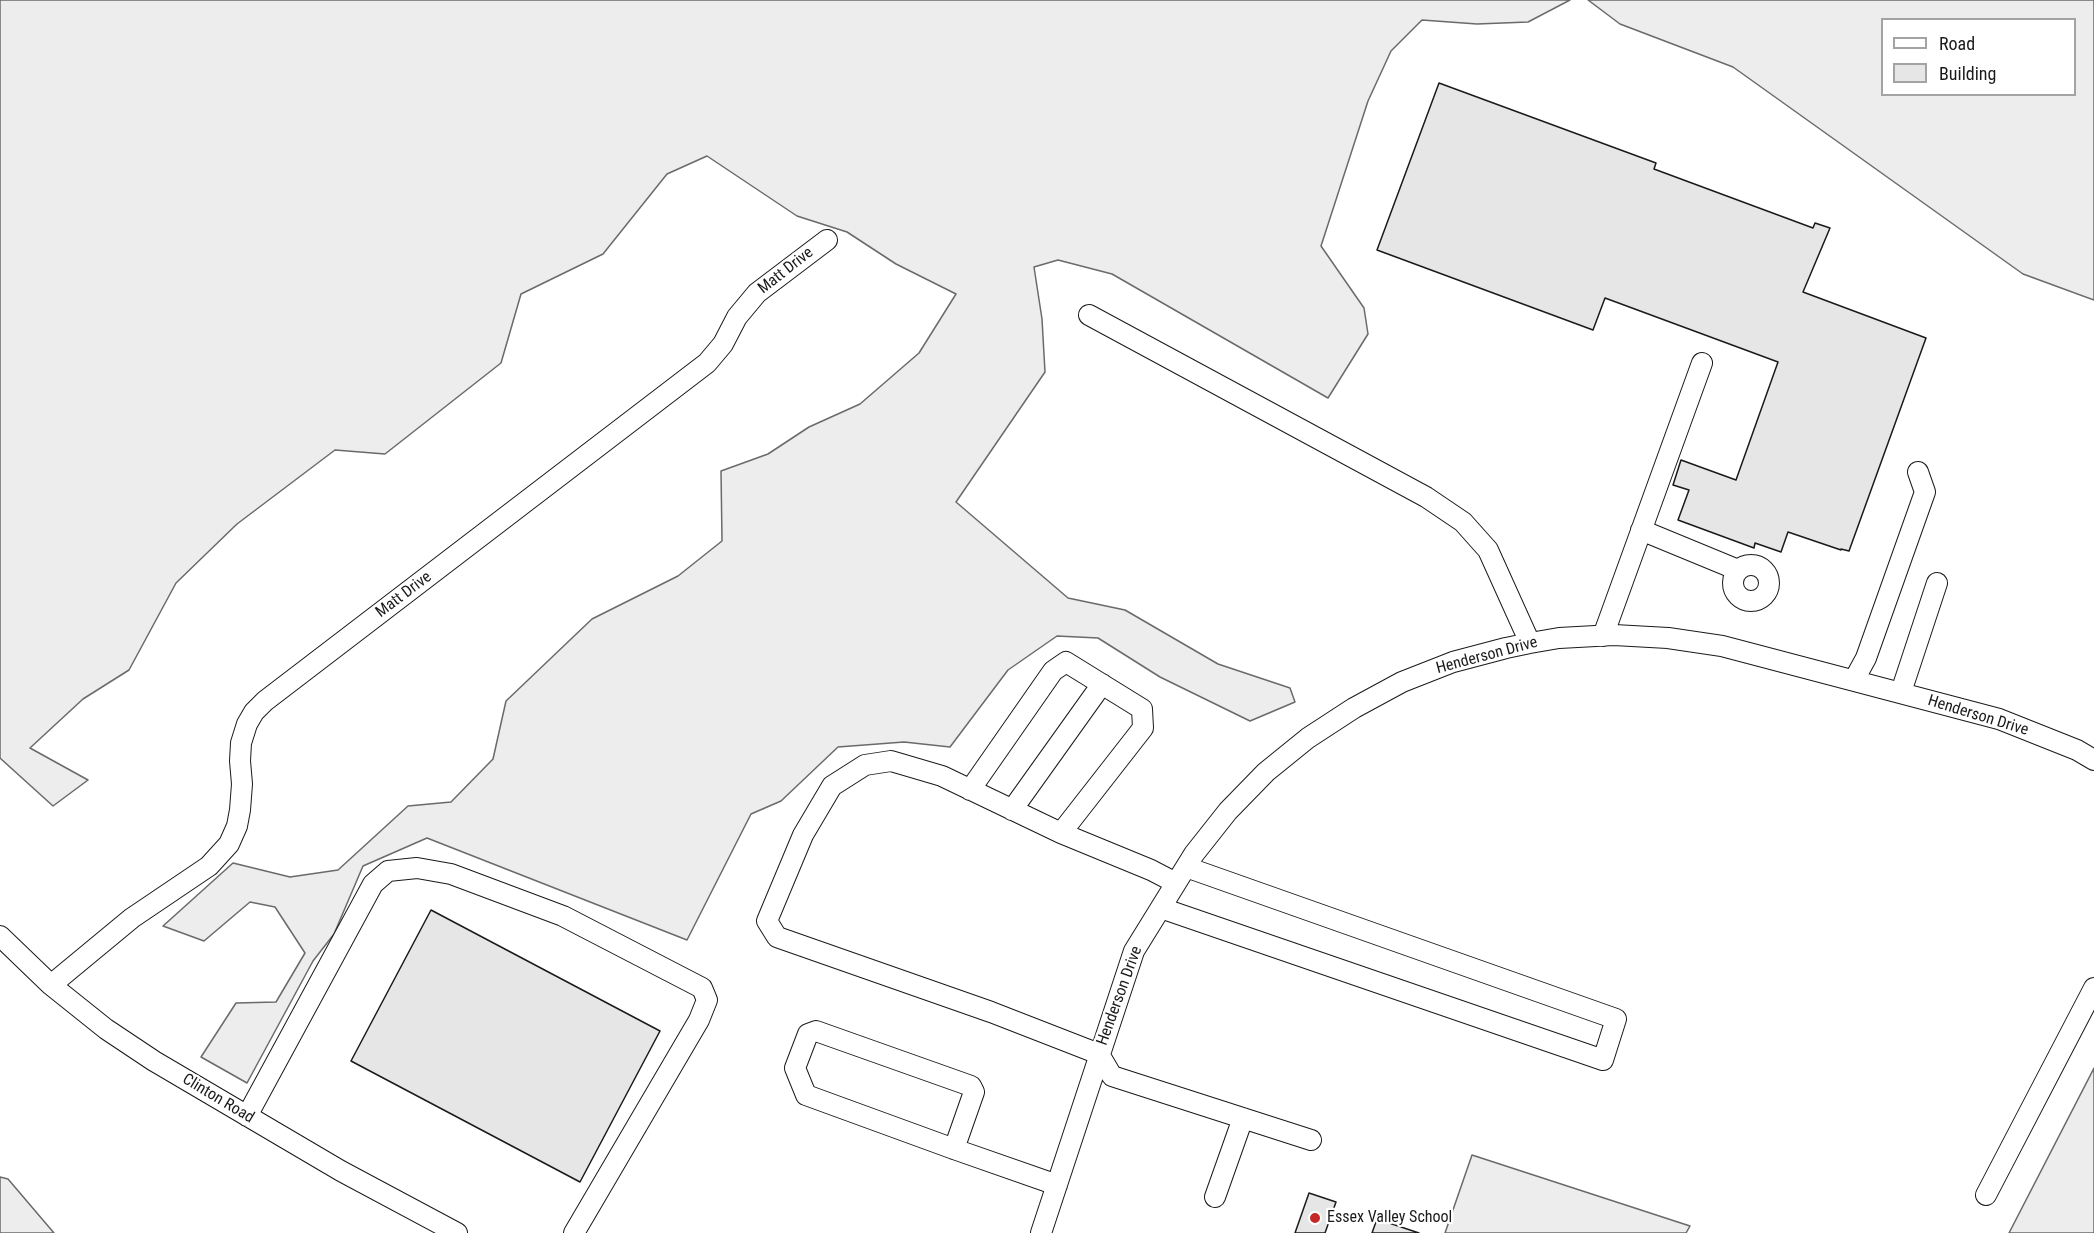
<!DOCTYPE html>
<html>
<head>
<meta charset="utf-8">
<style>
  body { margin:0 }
  #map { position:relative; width:2094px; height:1233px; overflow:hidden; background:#fff; font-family:"Roboto Condensed",sans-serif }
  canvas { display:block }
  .legend { position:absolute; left:1881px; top:18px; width:195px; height:78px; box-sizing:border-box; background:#fff; border:2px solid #a3a3a3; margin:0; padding:8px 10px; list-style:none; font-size:18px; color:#1a1a1a }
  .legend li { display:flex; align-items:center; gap:12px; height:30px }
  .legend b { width:30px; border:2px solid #a3a3a3 }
</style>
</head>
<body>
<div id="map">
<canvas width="2094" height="1233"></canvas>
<ul class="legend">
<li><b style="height:8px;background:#fff"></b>Road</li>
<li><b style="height:16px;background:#e6e6e6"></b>Building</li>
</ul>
</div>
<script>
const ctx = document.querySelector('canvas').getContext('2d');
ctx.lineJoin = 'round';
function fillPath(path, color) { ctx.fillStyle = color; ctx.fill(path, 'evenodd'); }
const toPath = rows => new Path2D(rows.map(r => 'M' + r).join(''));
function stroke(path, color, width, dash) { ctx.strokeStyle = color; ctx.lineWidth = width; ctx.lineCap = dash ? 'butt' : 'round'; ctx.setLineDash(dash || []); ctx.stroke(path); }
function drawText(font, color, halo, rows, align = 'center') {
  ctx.font = font + ' "Roboto Condensed",sans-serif'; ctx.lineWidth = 4.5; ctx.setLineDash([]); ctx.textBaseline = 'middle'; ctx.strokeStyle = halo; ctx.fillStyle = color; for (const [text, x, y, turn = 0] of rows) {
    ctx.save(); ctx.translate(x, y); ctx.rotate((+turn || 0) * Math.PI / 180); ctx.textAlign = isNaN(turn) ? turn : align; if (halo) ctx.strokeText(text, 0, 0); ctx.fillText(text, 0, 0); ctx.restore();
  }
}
const built = toPath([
  [0,0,1570,0,1528,22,1477,24,1422,20,1391,51,1368,101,1321,246,1364,308,1368,334,1328,398,1112,274,1058,260,1034,267,1042,319,1045,372,956,502,1068,598,1125,610,1218,664,1290,688,1295,702,1250,721,1160,677,1098,638,1057,636,1008,670,950,747,904,742,838,747,781,801,751,814,687,940,427,838,363,866,334,934,313,961,247,1083,201,1057,236,1003,276,1002,305,953,275,907,250,902,204,941,163,926,233,863,290,877,338,870,408,806,451,802,493,759,506,701,592,619,678,576,722,541,721,471,768,454,809,427,860,404,919,353,956,294,896,264,847,232,797,216,707,156,667,174,603,254,521,294,501,363,385,454,335,450,237,524,176,583,129,670,83,699,30,748,88,780,53,806,0,758,0,0],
  [1588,0,2094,0,2094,300,2023,274,1733,67,1620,24,1588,0],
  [1882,20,2074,20,2074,94,1882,94,1882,20],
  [2094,1068,2094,1233,2009,1233,2094,1068],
  [1472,1155,1690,1226,1686,1233,1445,1233,1472,1155],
  [0,1177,8,1179,54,1233,0,1233,0,1177]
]);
const building = toPath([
  [1439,83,1656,163,1654,169,1813,228,1815,223,1830,228,1803,292,1926,338,1849,551,1841,549,1841,550,1788,532,1781,552,1755,543,1754,548,1678,520,1689,490,1673,485,1681,460,1736,480,1778,362,1605,298,1593,330,1377,250,1439,83],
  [431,910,660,1031,580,1182,351,1061,431,910],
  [1309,1193,1336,1202,1325,1233,1295,1233,1309,1193],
  [1377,1219,1419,1233,1372,1233,1377,1219]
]);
const minor = toPath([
  [1089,315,1426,497,1463,522,1488,550,1530,643],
  [1641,530,1738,570],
  '1733 583a18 18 0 1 1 36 0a18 18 0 1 1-36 0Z',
  [1603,636,1702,363],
  [1854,680,1866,658,1925,492,1918,472],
  [1901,692,1937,583],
  [970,790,1053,671,1066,662,1142,709,1143,728,1061,833,1151,870,1176,883],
  [1012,810,1102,684],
  [1061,833,942,776,891,761,865,765,832,786,803,835,767,921,777,937,991,1012,1099,1054,1112,1076,1311,1140],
  [1161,908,1603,1060,1616,1019,1186,867],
  [0,936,51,985,106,1029,154,1061,341,1171,457,1233],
  [51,985,132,918,209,866,229,844,237,826,240,810,242,784,240,761,241,743,247,724,254,712,265,701,707,363,723,344,737,317,757,293,827,240],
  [247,1116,373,884,388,871,417,868,451,874,563,916,702,988,707,1000,699,1020,574,1233],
  [954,1149,974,1092,971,1086,816,1031,808,1034,795,1068,806,1095,954,1149,1057,1185],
  [1986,1195,2094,988],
  [1215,1197,1243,1118],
  [1041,1233,1134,951,1194,854,1228,811,1266,772,1308,738,1354,708,1402,682,1453,662,1506,648,1530,643,1559,638,1614,635,1668,638,1722,646,1999,719,2077,750,2094,760]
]);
const markers = [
  [1315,1218,6,"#c62828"]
];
const streetNames = [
  ["Matt Drive",786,271,-38],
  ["Matt Drive",404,595,-37],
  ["Henderson Drive",1487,656,-15],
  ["Henderson Drive",1978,716,17],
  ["Henderson Drive",1120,996,-70],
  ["Clinton Road",218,1099,31]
];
const poiNames = [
  ["Essex Valley School",1327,1218]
];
fillPath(built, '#ededed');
stroke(built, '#6a6a6a', 1.5);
fillPath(building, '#e6e6e6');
stroke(building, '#1a1a1a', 1.5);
stroke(minor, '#1a1a1a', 22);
stroke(minor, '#fff', 20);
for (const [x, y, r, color] of markers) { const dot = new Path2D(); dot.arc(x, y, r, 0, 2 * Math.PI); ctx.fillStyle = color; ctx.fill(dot); stroke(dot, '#fff', 2); }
drawText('16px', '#1a1a1a', '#fff', streetNames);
drawText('16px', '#1a1a1a', '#fff', poiNames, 'left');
</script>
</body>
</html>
